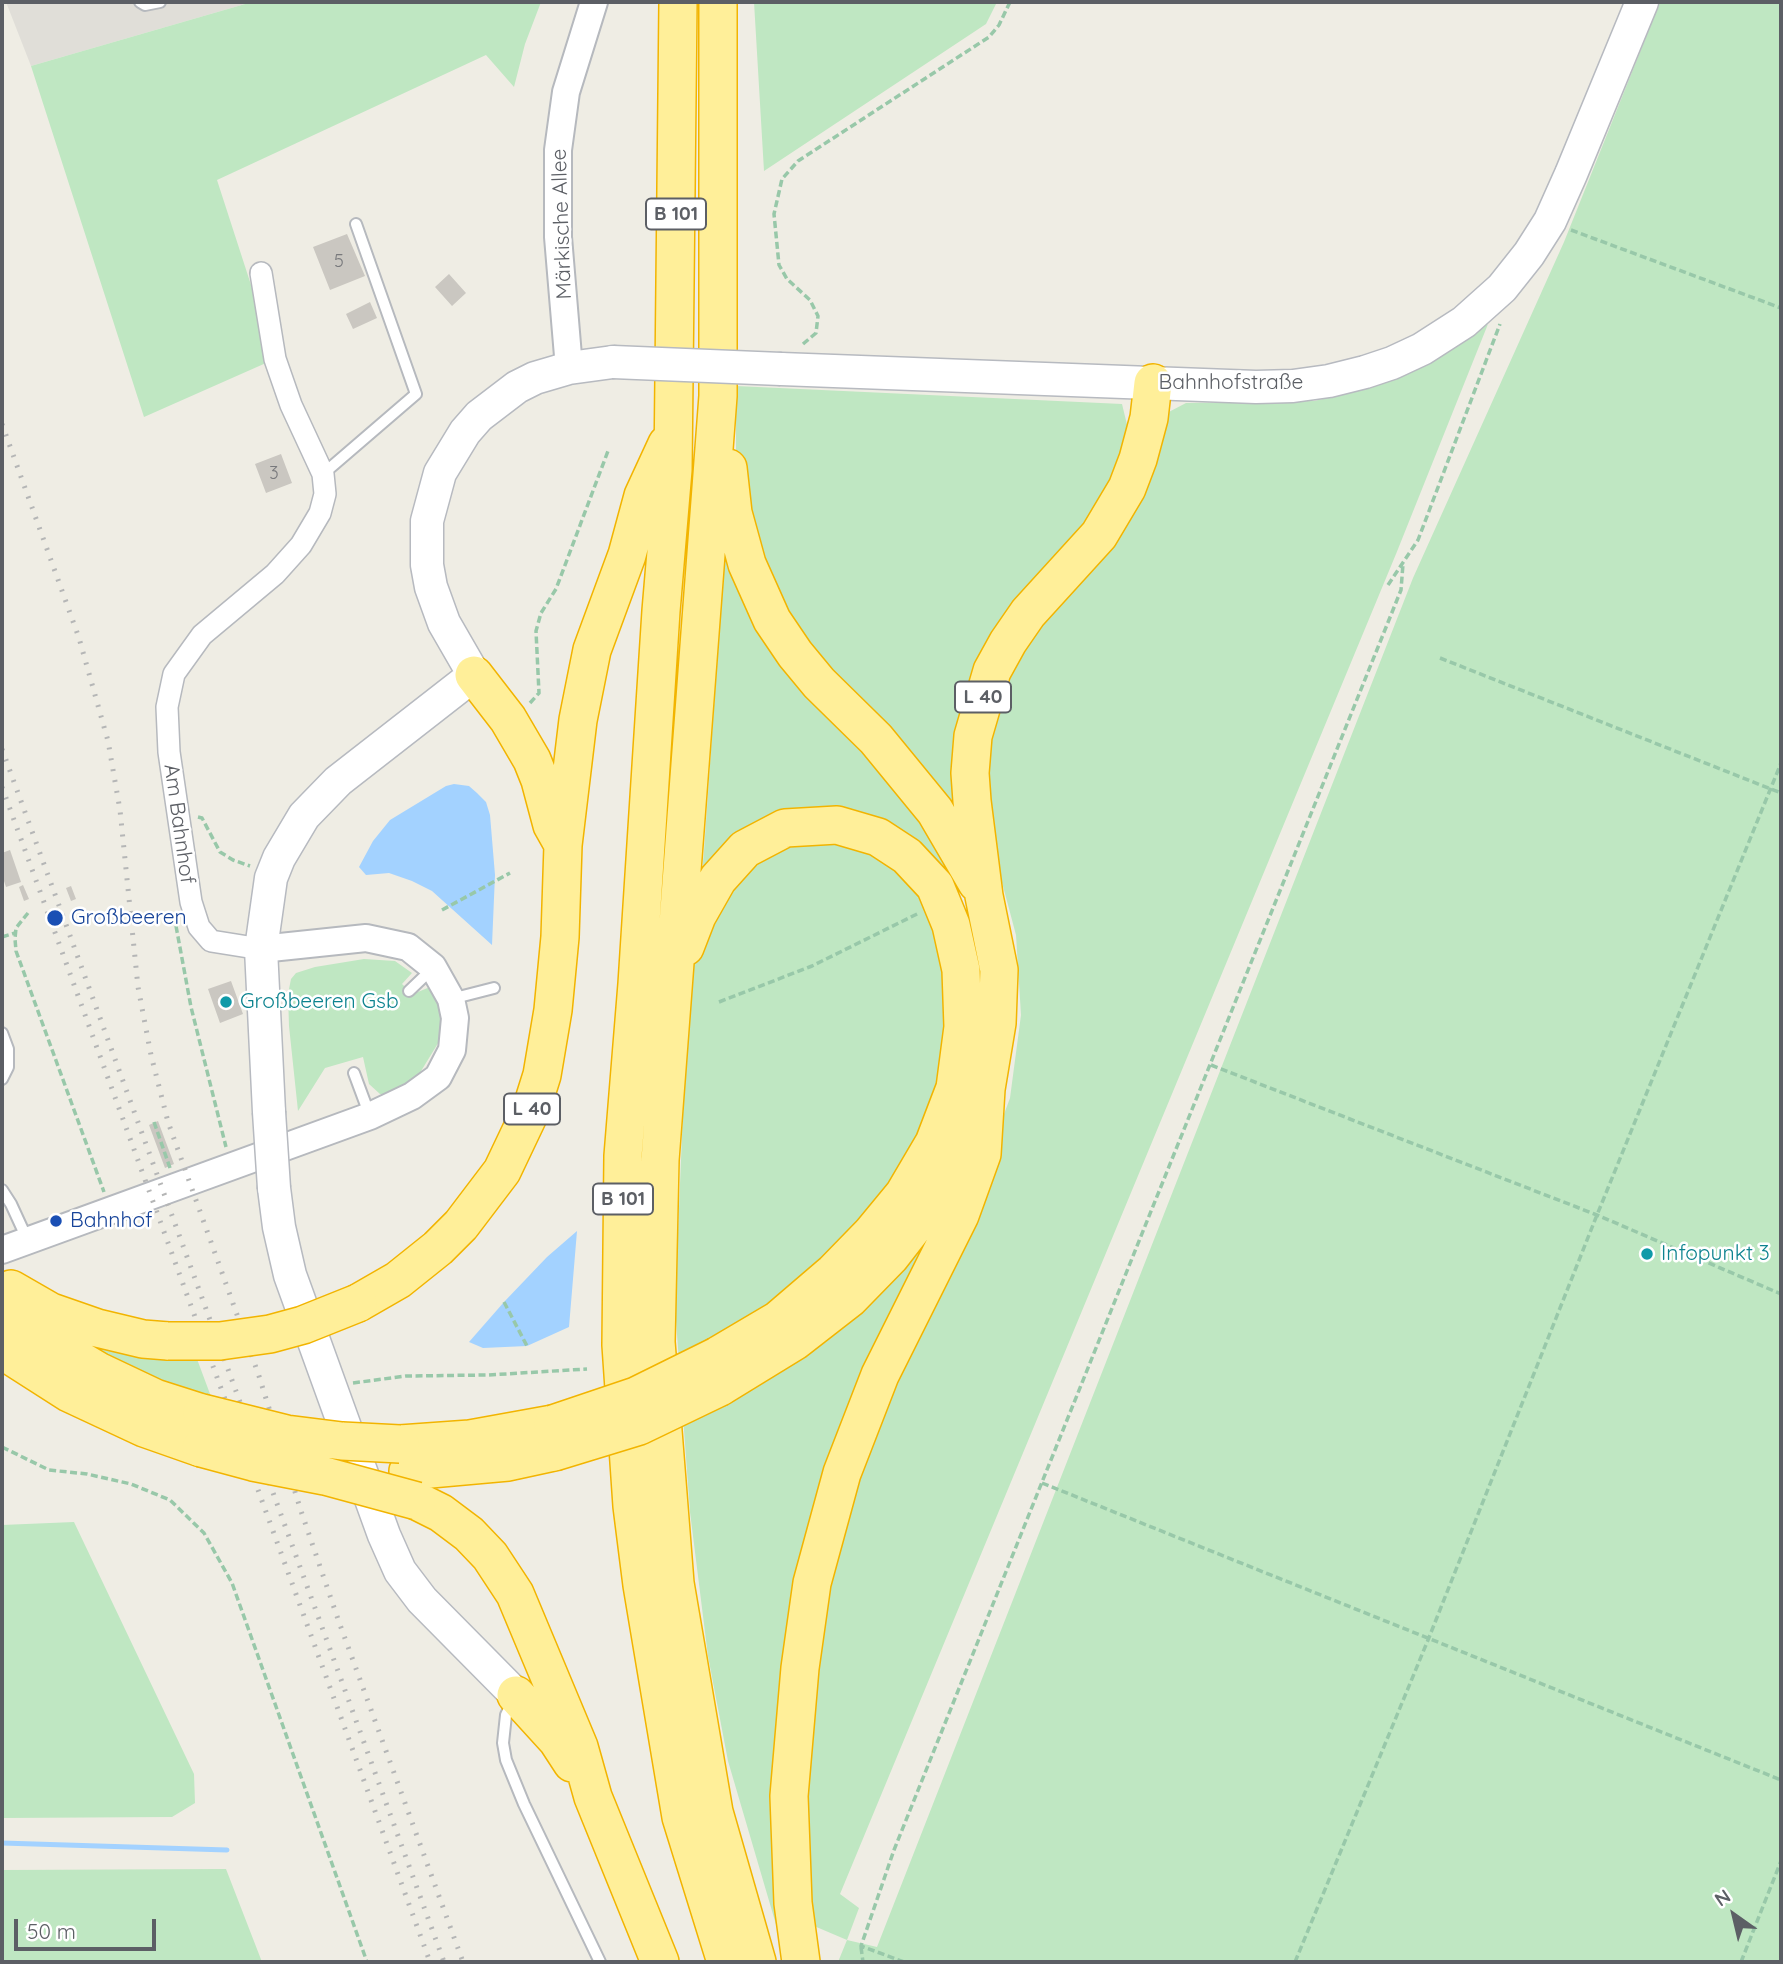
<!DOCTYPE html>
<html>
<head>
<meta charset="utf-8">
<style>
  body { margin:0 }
  #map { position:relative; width:1783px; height:1964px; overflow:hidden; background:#efede4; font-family:Quicksand,sans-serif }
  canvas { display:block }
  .frame { position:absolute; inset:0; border:4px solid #5c5f65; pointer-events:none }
  .north { position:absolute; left:1699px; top:1880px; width:70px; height:70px; -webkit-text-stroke:5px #fff; paint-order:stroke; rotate:326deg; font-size:19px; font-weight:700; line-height:28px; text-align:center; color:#5c5f65 }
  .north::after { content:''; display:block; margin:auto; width:24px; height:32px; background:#5c5f65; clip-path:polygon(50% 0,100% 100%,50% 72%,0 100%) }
  .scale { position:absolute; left:14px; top:1919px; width:142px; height:32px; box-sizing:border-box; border:4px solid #5c5f65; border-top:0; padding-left:9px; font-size:21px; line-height:24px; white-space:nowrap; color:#5c5f65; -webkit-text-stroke:5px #fff; paint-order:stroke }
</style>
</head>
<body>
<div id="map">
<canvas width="1783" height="1964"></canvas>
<div class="frame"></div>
<div class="north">N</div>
<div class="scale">50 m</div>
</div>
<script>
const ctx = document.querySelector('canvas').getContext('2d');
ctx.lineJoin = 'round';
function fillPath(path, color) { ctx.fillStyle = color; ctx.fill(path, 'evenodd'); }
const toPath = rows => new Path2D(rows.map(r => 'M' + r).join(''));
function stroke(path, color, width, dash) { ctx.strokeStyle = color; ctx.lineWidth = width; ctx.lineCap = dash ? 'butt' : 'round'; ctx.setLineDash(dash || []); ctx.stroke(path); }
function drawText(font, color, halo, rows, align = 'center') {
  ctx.font = font + ' Quicksand,sans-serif'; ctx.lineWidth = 5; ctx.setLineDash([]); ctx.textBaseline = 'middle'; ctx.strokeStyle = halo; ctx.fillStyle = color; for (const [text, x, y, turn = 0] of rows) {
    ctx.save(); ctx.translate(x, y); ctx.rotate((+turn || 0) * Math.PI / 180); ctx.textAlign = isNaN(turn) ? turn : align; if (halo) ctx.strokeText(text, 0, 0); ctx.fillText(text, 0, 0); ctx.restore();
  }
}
const industrial = toPath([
  [6,2,252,2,31,66]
]);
const green = toPath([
  [252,2,541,2,525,44,514,87,486,55,217,180,275,359,144,417,31,66],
  [754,2,997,2,986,24,764,171],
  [1660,2,1781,2,1781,1962,838,1962,847,1940,807,1923,799,1819,836,1535,885,1393,976,1190,1010,1098,1021,1015,1016,935,995,856,980,777,994,703,1017,653,1165,414,1186,403,1314,401,1371,388,1437,357,1488,324,1396,554,840,1894,859,1908,847,1940,877,1947,1413,578,1564,242],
  [736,386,1122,404,1130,437,1113,491,1004,626,957,889,941,931,953,1029,930,1118,882,1207,927,1248,818,1526,787,1962,728,1761,708,1656,690,1512,675,1307,685,1061,704,851,725,546,736,467],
  [364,959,395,961,412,973,402,984,413,994,430,987,438,998,443,1014,440,1040,418,1076,398,1094,380,1094,369,1084,363,1057,325,1068,298,1111,289,1026,288,994,291,979,296,973,315,967],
  [35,1316,197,1359,213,1402,164,1389],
  [74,1522,194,1774,195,1803,172,1817,2,1818,2,1525],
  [226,1869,262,1962,2,1962,2,1870]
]);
const water = toPath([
  [454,784,469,786,477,793,486,802,490,815,495,875,492,945,432,891,412,881,389,873,366,875,359,867,373,841,390,820,446,786],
  [577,1231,569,1327,527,1346,483,1348,469,1342,504,1302,547,1257]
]);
const stream = toPath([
  [2,1843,227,1850]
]);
const building = toPath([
  [347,234,365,276,330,290,313,247],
  [449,274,466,293,452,306,435,287],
  [370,302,377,318,353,329,346,314],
  [281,454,292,483,266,493,255,464],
  [10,850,21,882,6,887,2,875,2,853],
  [23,885,29,899,24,901,19,887],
  [71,886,76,899,71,901,66,888],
  [231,981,243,1014,220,1023,208,989],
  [158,1121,174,1164,165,1168,149,1125]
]);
const path = toPath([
  [1571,230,1781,308],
  [803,344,816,333,818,316,810,300,787,279,779,265,774,214,782,179,798,161,989,37,999,25,1010,2],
  [1388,585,1418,540,1500,324],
  [1440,658,1781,793],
  [530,703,539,693,536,631,541,613,556,589,608,451],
  [198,817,202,818,220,852,233,860,250,866],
  [442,910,510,873],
  [28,913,16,928,15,939,16,951,104,1192],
  [176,926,191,1007,226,1147],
  [2,937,15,933],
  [719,1002,812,966,919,913],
  [1211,1065,1597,1215,1781,1294],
  [154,1122,170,1168],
  [504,1302,527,1346],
  [353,1383,406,1376,488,1375,587,1369],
  [2,1447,49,1470,87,1474,131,1484,170,1500,204,1533,232,1583,367,1962],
  [1042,1483,1781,1780],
  [861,1947,863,1962],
  [904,1962,861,1946,894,1850,1401,590,1403,564],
  [1295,1962,1428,1640,1597,1215,1781,763],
  [1741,1962,1781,1861]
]);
const service = toPath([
  [140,2,145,5,160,2],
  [323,474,416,394,356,224],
  [409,991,432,969],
  [451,999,494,988],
  [2,1033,8,1049,8,1067,2,1079],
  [354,1073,370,1116],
  [2,1190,11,1204,28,1241],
  [513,1701,506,1715,503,1743,506,1760,524,1804,600,1962]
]);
const minor = toPath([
  [261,273,275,359,291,405,323,474,325,494,320,513,301,545,275,574,202,635,174,674,167,707,169,752,191,902,199,927,211,941,261,949]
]);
const tertiary = toPath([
  [569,368,558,237,558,150,566,92,594,2],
  [2,1250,370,1116,412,1096,438,1077,452,1050,455,1018,451,999,433,967,408,947,366,938,261,949]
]);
const secondary = toPath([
  [781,369,1256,387,1293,386,1329,381,1365,372,1392,363,1422,349,1464,322,1502,288,1529,254,1550,221,1571,174,1642,2],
  [269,1112,261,949,271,878,279,858,304,816,338,781,474,675,444,623,431,587,427,565,427,521,440,473,465,432,479,416,517,387,535,378,569,368,613,362],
  [274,1188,279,1227,290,1275,384,1535,400,1571,422,1600,516,1695]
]);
const trunk = toPath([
  [678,2,673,470,661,611,637,984,623,1156,621,1345,632,1506,642,1585,681,1817,726,1962],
  [718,2,718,396,660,1160,656,1342,675,1583,714,1812,757,1962],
  [728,468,733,513,747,564,772,620,795,654,819,683,876,739,935,811,977,883],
  [474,675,508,719,532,760,540,780,552,825,561,841],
  [685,947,697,916,718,879,745,849,785,828,837,825,878,837,907,856,935,886,951,925,961,970,963,1027,955,1088,934,1143,904,1194,871,1234,834,1272,778,1320,717,1356],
  [11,1289,51,1312,97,1328,143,1339,168,1341],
  [358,1303,398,1280,438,1248,461,1225,502,1171,531,1110,542,1075,553,1010,560,937,563,845,578,720,592,650,627,555,643,496,667,444],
  [2,1308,54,1345,98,1371,155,1398,202,1413],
  [2,1350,69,1393,144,1428,201,1448],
  [720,1387,795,1341,849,1299,891,1256,929,1207,961,1149,970,1126],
  [400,1444,470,1439,553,1424],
  [408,1471,508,1462,554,1452],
  [417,1501,441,1513,469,1534,490,1556,515,1594,579,1747,593,1797,660,1962],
  [516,1695,557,1740,572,1763],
  [801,1962,793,1903,789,1796,800,1668,812,1583,842,1473,880,1375,960,1215,982,1154,986,1089,997,1023,999,970,984,896,972,801,970,773,973,736,992,671,1008,642,1028,613,1099,535,1127,488,1138,459,1149,418,1153,383]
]);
const rail = toPath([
  [2,424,79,638,108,741,120,810,138,987,151,1055,168,1122,259,1376,301,1511,339,1622,463,1962],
  [2,749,444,1962],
  [2,787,430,1962]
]);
const secondaryBridge = toPath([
  [613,362,781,369],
  [269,1112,274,1188]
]);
const trunkBridge = toPath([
  [168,1341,220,1341,270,1334,303,1325,358,1303],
  [202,1413,286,1434,342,1441,400,1444],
  [553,1424,636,1396,717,1356],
  [201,1448,253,1462,325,1476,417,1501],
  [554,1452,639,1426,720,1387]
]);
const markers = [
  [55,918,9,"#1a4fb4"],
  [226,1002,7,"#0f9aa8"],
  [56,1221,7,"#1a4fb4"],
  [1647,1254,7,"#0f9aa8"]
];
const numberNames = [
  ["5",339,262],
  ["3",274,474]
];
const shields = [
  [676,214,60],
  [983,697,56],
  [532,1109,56],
  [623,1199,60]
];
const shieldNames = [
  ["B 101",676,214],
  ["L 40",983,697],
  ["L 40",532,1109],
  ["B 101",623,1199]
];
const streetNames = [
  ["Märkische Allee",562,224,-92],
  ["Bahnhofstraße",1231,383],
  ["Am Bahnhof",179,824,82]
];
const transitNames = [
  ["Großbeeren",71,918],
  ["Bahnhof",70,1221]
];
const cultureNames = [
  ["Großbeeren Gsb",240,1002],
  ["Infopunkt 3",1661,1254]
];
fillPath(industrial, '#e0ded8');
fillPath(green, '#bfe7c2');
fillPath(water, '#a3d2ff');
stroke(stream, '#a3d2ff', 5);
fillPath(building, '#cac7c1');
stroke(service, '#b6b9be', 14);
stroke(minor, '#b6b9be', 24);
stroke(tertiary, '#b6b9be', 30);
stroke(secondary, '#b7bac0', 35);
stroke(trunk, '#f2b400', 40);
stroke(path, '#98c8a9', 3.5, [7, 3.5]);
stroke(service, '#fff', 10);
stroke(minor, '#fff', 21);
stroke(tertiary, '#fff', 26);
stroke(secondary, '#fff', 32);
stroke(trunk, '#ffef99', 37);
stroke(rail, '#b5b6b6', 5, [2, 9]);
stroke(secondaryBridge, '#b7bac0', 35, []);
stroke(trunkBridge, '#f2b400', 40, []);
stroke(secondaryBridge, '#fff', 32);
stroke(trunkBridge, '#ffef99', 37);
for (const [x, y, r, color] of markers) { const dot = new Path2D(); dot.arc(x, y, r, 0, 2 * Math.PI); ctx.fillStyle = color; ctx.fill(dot); stroke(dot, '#fff', 2.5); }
drawText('18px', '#78797c', null, numberNames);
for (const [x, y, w] of shields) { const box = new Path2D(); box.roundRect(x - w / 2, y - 15.5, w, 31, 5); ctx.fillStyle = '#fff'; ctx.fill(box); stroke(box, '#5c5f65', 2); }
drawText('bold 19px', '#5c5f65', null, shieldNames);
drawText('21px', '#5c5f65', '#fff', streetNames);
drawText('21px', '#164399', '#fff', transitNames, 'left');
drawText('21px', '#0d838f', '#fff', cultureNames, 'left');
</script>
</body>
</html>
